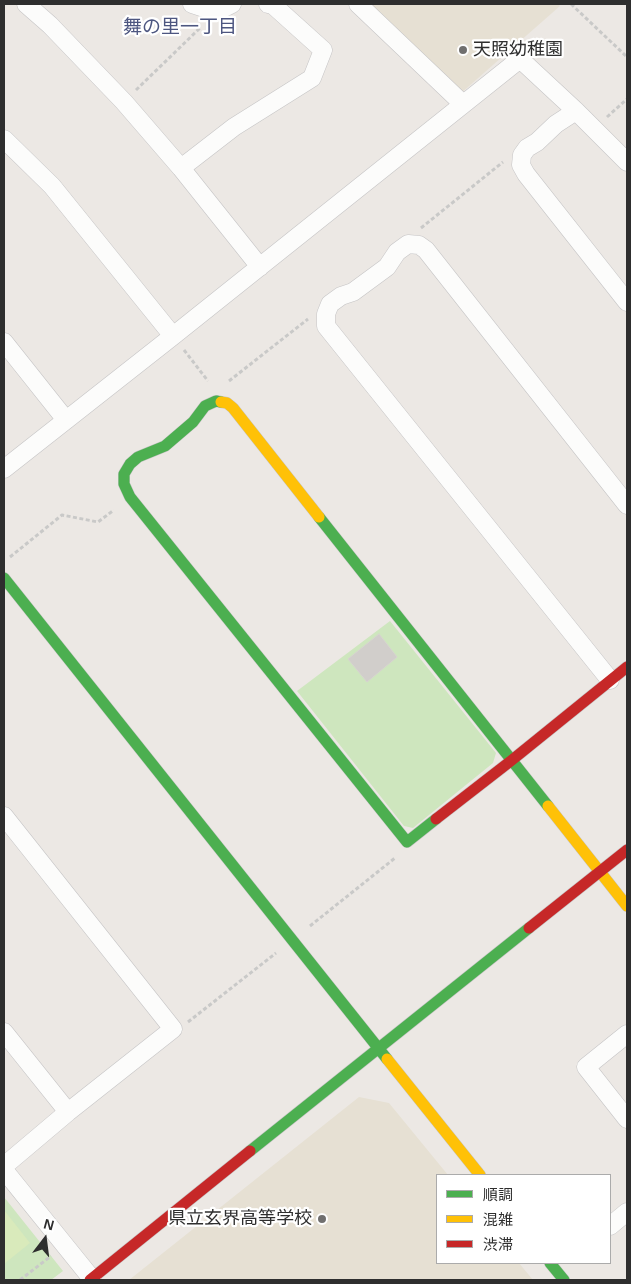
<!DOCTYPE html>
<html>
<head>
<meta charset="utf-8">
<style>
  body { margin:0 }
  #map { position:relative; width:631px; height:1284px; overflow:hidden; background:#ece8e4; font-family:Arial,"Noto Sans JP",sans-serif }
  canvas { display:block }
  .frame { position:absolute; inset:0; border:5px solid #2e2e2e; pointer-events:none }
  .legend { position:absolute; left:436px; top:1174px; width:175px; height:90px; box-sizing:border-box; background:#fff; border:1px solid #ababab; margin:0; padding:6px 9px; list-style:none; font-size:15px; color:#2e2e2e }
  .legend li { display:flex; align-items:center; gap:10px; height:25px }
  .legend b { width:25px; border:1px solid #ababab }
  .north { position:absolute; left:20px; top:1214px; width:50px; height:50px; -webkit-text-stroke:4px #fff; paint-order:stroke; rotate:15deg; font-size:14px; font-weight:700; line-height:20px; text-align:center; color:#2e2e2e }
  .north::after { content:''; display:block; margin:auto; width:18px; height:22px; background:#2e2e2e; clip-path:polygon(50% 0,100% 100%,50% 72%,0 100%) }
</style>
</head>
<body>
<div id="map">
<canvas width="631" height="1284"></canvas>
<div class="frame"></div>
<ul class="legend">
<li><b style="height:6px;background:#4caf50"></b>順調</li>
<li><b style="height:6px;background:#ffc107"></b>混雑</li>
<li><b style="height:6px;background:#c62828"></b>渋滞</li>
</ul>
<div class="north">N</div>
</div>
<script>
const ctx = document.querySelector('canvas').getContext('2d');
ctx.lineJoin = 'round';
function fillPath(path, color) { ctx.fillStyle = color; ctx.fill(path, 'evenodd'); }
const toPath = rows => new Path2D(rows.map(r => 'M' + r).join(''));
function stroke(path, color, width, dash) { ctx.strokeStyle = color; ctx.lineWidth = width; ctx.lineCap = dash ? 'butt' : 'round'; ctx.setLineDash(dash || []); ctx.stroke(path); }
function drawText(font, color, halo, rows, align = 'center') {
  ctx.font = font + ' Arial,"Noto Sans JP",sans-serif'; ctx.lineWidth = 4.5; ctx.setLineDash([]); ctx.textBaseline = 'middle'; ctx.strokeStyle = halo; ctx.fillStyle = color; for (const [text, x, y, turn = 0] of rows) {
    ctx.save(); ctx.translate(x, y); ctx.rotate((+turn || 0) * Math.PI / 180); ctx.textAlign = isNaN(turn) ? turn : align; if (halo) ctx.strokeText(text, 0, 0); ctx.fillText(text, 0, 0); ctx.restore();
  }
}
const education = toPath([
  [369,4,558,4,560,6,460,94],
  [359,1097,389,1103,448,1175,437,1175,437,1263,519,1263,533,1280,129,1280]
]);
const green = toPath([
  [390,621,496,753,493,763,413,828,404,826,297,691],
  [4,1197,63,1271,51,1280,4,1280]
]);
const pitch = toPath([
  [4,1210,30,1243,4,1264]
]);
const building = toPath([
  [379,634,397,657,367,682,348,659,379,634]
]);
const path = toPath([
  [571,4,627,57],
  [136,90,201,27],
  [607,117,627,99],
  [421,228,503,162],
  [184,350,208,381],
  [229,381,308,319],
  [10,557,62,515,98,522,114,510],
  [310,926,395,858],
  [188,1022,276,953],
  [20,1280,51,1256]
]);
const street = toPath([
  [26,4,50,25,124,102,181,168,260,267],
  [192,4,216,12,232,4],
  [358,4,463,104],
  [576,111,556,124,537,142,527,148,522,155,521,165,526,174,627,302],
  [4,139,52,186,173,336],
  [181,168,234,127,312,78,323,50,273,5,268,4],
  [4,342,66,420],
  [4,469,173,336,520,59,576,111,627,162],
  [610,680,326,326,326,314,330,304,341,296,353,292,387,267,397,252,408,244,419,245,426,250,627,505],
  [4,816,173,1029,68,1112,4,1166],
  [4,1032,68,1112],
  [627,1034,586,1067,627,1119],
  [4,1170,92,1279],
  [610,1226,627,1212]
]);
const fast = toPath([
  [221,402,216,401,205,406,193,422,165,446,138,457,130,464,124,474,124,484,130,497,407,842,436,819],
  [319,517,548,806],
  [4,578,387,1059],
  [250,1151,529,928],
  [550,1263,564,1280]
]);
const slow = toPath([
  [221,402,227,403,233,408,319,517],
  [548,806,627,906],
  [387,1059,480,1175]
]);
const jam = toPath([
  [436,819,512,760,627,667],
  [529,928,627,850],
  [90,1280,250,1151]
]);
const markers = [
  [463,50,5,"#706f6e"],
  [322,1219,5,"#706f6e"]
];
const poiNames = [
  ["天照幼稚園",473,50],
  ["県立玄界高等学校",312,1219,"right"]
];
const neighbourhoodNames = [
  ["舞の里一丁目",180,28]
];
fillPath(education, '#e6e0d3');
fillPath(green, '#cee6be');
fillPath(pitch, '#d9eabb');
fillPath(building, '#d1cecb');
stroke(building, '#d7d4d0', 1);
stroke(street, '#c5c4c5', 19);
stroke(fast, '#c5c4c5', 12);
stroke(slow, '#c5c4c5', 12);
stroke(jam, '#c5c4c5', 12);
stroke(path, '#c9c9c8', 3, [4, 2.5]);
stroke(street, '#fcfcfb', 18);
stroke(fast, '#4caf50', 11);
stroke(slow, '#ffc107', 11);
stroke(jam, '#c62828', 11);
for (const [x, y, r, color] of markers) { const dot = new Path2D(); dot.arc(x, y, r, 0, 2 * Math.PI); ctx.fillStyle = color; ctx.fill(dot); stroke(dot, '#fff', 2); }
drawText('18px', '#2e2e2e', '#fff', poiNames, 'left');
drawText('19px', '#4d5680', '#fff', neighbourhoodNames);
</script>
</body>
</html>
